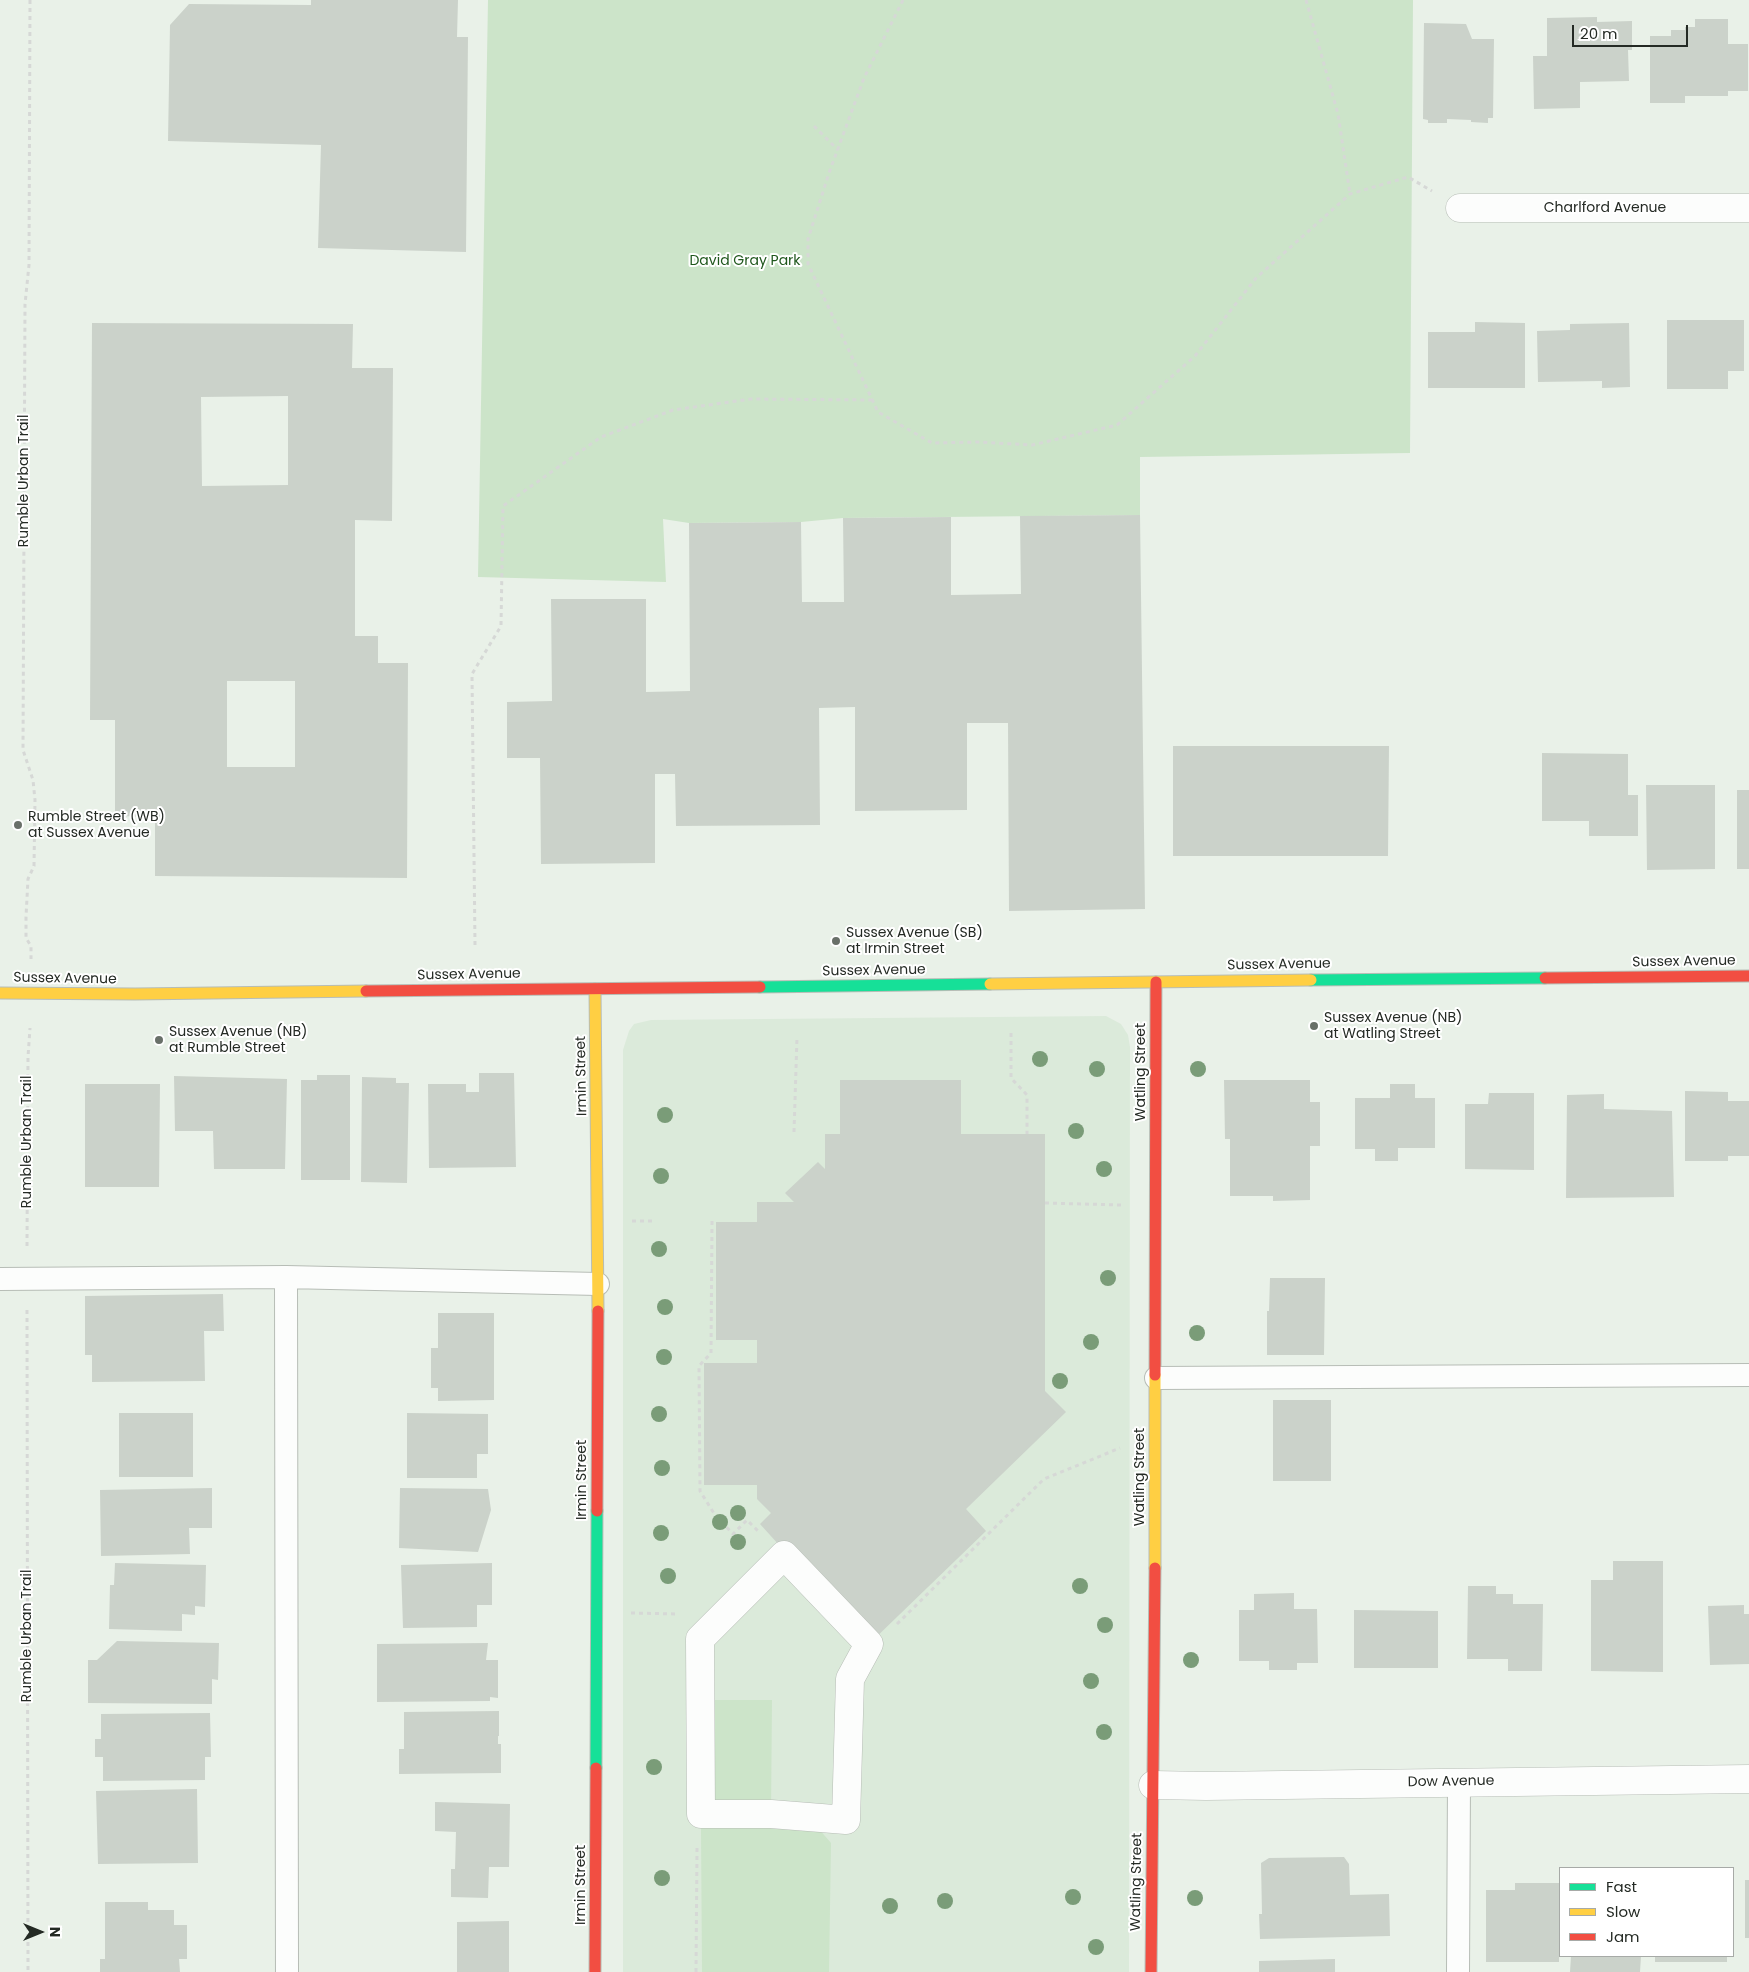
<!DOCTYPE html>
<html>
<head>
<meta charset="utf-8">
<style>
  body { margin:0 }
  #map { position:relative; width:1749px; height:1972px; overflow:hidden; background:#e9f1e8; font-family:Poppins,sans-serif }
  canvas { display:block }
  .legend { position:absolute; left:1559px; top:1867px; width:175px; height:90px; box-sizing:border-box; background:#fff; border:1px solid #a7aaa7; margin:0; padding:6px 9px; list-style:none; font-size:15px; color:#242a24 }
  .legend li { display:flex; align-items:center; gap:10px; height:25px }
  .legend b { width:25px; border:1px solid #a7aaa7 }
  .north { position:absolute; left:15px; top:1907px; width:50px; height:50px; -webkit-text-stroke:4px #fff; paint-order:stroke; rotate:90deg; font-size:14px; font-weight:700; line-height:20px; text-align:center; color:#242a24 }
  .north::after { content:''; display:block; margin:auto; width:18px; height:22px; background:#242a24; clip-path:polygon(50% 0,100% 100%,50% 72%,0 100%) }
  .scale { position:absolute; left:1572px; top:25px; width:116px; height:22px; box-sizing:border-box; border:2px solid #242a24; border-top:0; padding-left:6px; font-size:15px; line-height:18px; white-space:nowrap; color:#242a24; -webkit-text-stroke:4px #fff; paint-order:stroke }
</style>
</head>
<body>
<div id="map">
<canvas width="1749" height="1972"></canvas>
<ul class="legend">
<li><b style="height:6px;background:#16e098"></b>Fast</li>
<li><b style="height:6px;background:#ffcf43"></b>Slow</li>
<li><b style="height:6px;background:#f24e42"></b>Jam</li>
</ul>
<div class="north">N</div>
<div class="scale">20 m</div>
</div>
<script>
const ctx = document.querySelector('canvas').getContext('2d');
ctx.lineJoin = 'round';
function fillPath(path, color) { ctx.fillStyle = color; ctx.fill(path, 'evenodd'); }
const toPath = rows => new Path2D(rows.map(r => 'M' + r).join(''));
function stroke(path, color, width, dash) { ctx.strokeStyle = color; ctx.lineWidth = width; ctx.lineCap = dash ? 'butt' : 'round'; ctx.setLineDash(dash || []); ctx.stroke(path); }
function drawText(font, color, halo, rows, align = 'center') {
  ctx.font = font + ' Poppins,sans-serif'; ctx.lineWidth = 4; ctx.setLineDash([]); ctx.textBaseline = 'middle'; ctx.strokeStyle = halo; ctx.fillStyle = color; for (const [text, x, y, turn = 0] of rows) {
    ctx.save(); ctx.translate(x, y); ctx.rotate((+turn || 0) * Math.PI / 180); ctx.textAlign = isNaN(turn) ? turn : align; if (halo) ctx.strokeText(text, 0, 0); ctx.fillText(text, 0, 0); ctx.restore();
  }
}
const built = toPath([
  [1106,1016,1121,1024,1128,1035,1130,1047,1129,1972,623,1972,623,1050,629,1031,634,1024,651,1020]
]);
const green = toPath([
  [488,0,1413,0,1410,453,1140,457,1140,515,843,518,801,522,689,523,663,519,666,582,478,577],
  [701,1700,772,1700,771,1814,701,1814],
  [701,1828,818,1828,831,1843,829,1972,702,1972]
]);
const building = toPath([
  [311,0,458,0,457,37,468,37,466,252,318,248,321,145,168,141,170,25,189,4,311,5],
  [1597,17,1597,22,1632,21,1632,50,1628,50,1629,81,1580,82,1580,108,1534,109,1533,56,1547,56,1547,18],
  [1695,19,1728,19,1728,44,1748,44,1748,91,1728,91,1728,96,1685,96,1685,103,1650,103,1650,36,1671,36,1671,30,1685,30,1685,27,1695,27],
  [1424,23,1466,24,1472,39,1494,39,1493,118,1488,118,1488,123,1471,122,1471,120,1447,119,1447,123,1428,123,1428,120,1423,119],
  [1667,320,1744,320,1744,371,1728,371,1728,389,1667,389],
  [1475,322,1525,323,1525,388,1428,388,1428,332,1475,332],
  [92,323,353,324,352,368,393,368,392,521,355,520,355,636,378,636,378,663,408,663,407,878,155,876,155,817,115,816,115,720,90,720],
  [288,396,288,485,202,486,201,397],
  [227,681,295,681,295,767,227,767],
  [1629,323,1630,387,1602,388,1602,381,1538,382,1537,331,1570,330,1570,324],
  [1140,515,1145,909,1009,911,1008,723,967,723,967,810,855,811,855,707,819,708,820,825,676,826,675,774,655,774,655,863,541,864,540,758,507,758,507,702,552,701,551,599,646,599,646,692,690,691,689,523,801,522,802,602,844,602,843,518,951,517,951,595,1021,594,1020,516],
  [1173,746,1389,746,1388,856,1173,856],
  [1542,753,1628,754,1628,795,1638,795,1638,836,1589,836,1589,821,1542,821],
  [1646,785,1715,785,1715,869,1647,870],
  [1737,790,1749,790,1749,869,1737,869],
  [479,1073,514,1073,516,1167,429,1168,428,1084,466,1084,466,1092,479,1092],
  [317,1075,350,1075,350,1180,301,1180,301,1080,317,1080],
  [174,1076,287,1079,285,1169,214,1169,213,1131,175,1131],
  [362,1077,396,1078,396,1083,409,1083,407,1183,361,1182],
  [840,1080,961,1080,961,1134,1045,1134,1045,1391,1066,1412,966,1509,986,1531,869,1644,760,1524,771,1513,757,1499,757,1485,704,1485,704,1363,757,1363,757,1340,716,1340,716,1222,757,1222,757,1202,794,1202,785,1193,818,1162,825,1169,825,1134,840,1134],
  [1224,1080,1310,1080,1310,1102,1320,1102,1320,1146,1310,1146,1310,1200,1273,1201,1273,1196,1230,1196,1230,1139,1225,1139],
  [85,1084,160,1084,159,1187,85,1187],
  [1390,1084,1415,1084,1415,1098,1435,1098,1435,1148,1398,1148,1398,1161,1375,1161,1375,1149,1355,1149,1355,1098,1390,1098],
  [1685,1091,1728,1092,1728,1101,1749,1101,1749,1156,1728,1156,1728,1161,1685,1161],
  [1489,1093,1534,1093,1534,1170,1465,1169,1465,1104,1488,1104],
  [1604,1094,1604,1109,1672,1111,1674,1197,1566,1198,1567,1095],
  [1270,1278,1325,1278,1324,1355,1267,1355,1267,1311,1269,1311],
  [223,1294,224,1331,204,1331,205,1381,92,1382,92,1355,85,1355,85,1296],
  [438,1313,494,1313,494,1400,438,1401,438,1388,431,1388,431,1348,438,1348],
  [1273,1400,1331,1400,1331,1481,1273,1481],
  [119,1413,193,1413,193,1477,119,1477],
  [407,1413,488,1414,488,1454,477,1454,477,1478,407,1478],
  [212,1488,212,1528,189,1528,190,1554,101,1556,100,1490],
  [400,1488,488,1489,491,1510,478,1552,399,1548],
  [1613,1561,1663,1561,1663,1672,1591,1671,1591,1580,1613,1580],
  [115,1563,206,1565,205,1607,195,1606,195,1615,182,1614,182,1631,109,1629,110,1585,114,1585],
  [492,1563,492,1605,477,1605,477,1627,403,1628,401,1565],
  [1468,1586,1496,1586,1496,1594,1513,1594,1513,1604,1543,1604,1542,1671,1508,1671,1508,1659,1467,1659],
  [1294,1593,1294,1609,1317,1609,1318,1663,1297,1663,1297,1670,1269,1670,1269,1661,1239,1661,1239,1610,1254,1610,1254,1594],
  [1744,1605,1744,1614,1749,1614,1749,1664,1710,1665,1708,1606],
  [1354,1610,1438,1611,1438,1668,1354,1668],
  [117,1641,219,1643,218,1680,212,1679,212,1704,88,1703,88,1660,97,1660],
  [488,1643,486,1660,498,1660,498,1698,490,1697,490,1701,377,1702,377,1644],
  [499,1711,499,1736,498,1736,498,1744,501,1744,501,1773,399,1774,399,1749,404,1749,404,1712],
  [210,1713,211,1757,205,1757,205,1780,103,1781,103,1757,95,1757,95,1739,101,1739,101,1714],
  [197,1789,198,1863,98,1864,96,1791],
  [435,1802,510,1804,509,1867,489,1867,488,1898,451,1897,451,1869,455,1869,456,1832,435,1831],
  [1344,1857,1349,1864,1350,1895,1389,1894,1390,1936,1260,1939,1259,1914,1262,1914,1261,1863,1269,1858],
  [1745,1880,1749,1880,1749,1938,1745,1938],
  [1515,1883,1559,1883,1559,1962,1486,1962,1486,1890,1515,1890],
  [105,1902,148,1902,148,1910,174,1910,174,1925,187,1925,187,1959,179,1959,180,1972,100,1972,100,1959,105,1959],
  [509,1921,509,1972,457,1972,457,1922],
  [1571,1956,1641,1956,1640,1972,1570,1972],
  [1655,1956,1727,1956,1727,1962,1655,1962],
  [1335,1959,1335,1972,1259,1972,1259,1961]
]);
const path = toPath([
  [30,0,29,265,25,304,23,750,33,780,35,800,34,866,28,879,26,917,26,938,31,946,31,959],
  [903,0,864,78,829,173,808,239,808,264,878,412,932,443,977,442,1032,445,1117,425,1195,356,1256,278,1350,194,1408,177,1432,191],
  [1306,0,1338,114,1350,194],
  [814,126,838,150],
  [475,945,472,674,501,626,503,506,601,437,673,410,751,399,872,400],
  [1011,1033,1011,1078,1027,1095,1027,1134],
  [794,1132,797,1037],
  [1045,1203,1121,1205],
  [632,1221,654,1221],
  [712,1221,711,1353,699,1366,700,1491,715,1515,733,1534,747,1520,758,1531],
  [27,1246,28,1057,30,1028],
  [27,1310,28,1972],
  [631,1613,677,1614],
  [897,1624,1044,1479,1120,1448],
  [696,1972,697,1848]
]);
const lane = toPath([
  [0,1279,286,1277],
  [1156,1378,1749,1375],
  [287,1972,286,1277,598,1284],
  [1458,1972,1459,1782]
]);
const street = toPath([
  [1460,208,1749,208],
  [784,1555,869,1644,850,1679,846,1820,771,1814,701,1814,700,1639,784,1555],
  [1153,1785,1206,1786,1749,1779]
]);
const fast = toPath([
  [1311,980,1545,978],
  [760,987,990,984],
  [596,1768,597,1511]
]);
const slow = toPath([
  [990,984,1311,980],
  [595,989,598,1311],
  [0,993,135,994,366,991],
  [1155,1568,1155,1375]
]);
const jam = toPath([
  [1545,978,1749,976],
  [366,991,760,987],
  [1155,1375,1156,982],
  [597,1511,598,1311],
  [595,1972,596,1768],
  [1151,1972,1155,1568]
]);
const trees = [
  [1040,1059],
  [1097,1069],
  [1198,1069],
  [665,1115],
  [1076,1131],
  [1104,1169],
  [661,1176],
  [659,1249],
  [1108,1278],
  [665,1307],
  [1197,1333],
  [1091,1342],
  [664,1357],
  [1060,1381],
  [659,1414],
  [662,1468],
  [738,1513],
  [720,1522],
  [661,1533],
  [738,1542],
  [668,1576],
  [1080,1586],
  [1105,1625],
  [1191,1660],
  [1091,1681],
  [1104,1732],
  [654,1767],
  [662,1878],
  [1073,1897],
  [1195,1898],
  [945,1901],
  [890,1906],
  [1096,1947]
];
const markers = [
  [18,825,5,"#697069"],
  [836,941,5,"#697069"],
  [1314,1026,5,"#697069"],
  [159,1040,5,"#697069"]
];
const streetNames = [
  ["Charlford Avenue",1605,208],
  ["Rumble Urban Trail",24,481,-90],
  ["Sussex Avenue",1684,962,-1],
  ["Sussex Avenue",1279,965,-1],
  ["Sussex Avenue",874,971,-1],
  ["Sussex Avenue",469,975,-1],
  ["Sussex Avenue",65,979,1],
  ["Watling Street",1141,1072,-90],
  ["Irmin Street",582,1076,-91],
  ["Rumble Urban Trail",27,1142,-90],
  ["Watling Street",1140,1477,-90],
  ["Irmin Street",582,1480,-90],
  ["Rumble Urban Trail",27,1636,-90],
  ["Dow Avenue",1451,1782,-1],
  ["Watling Street",1137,1882,-89],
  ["Irmin Street",581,1885,-90]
];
const parkNames = [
  ["David Gray Park",745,261]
];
const poiNames = [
  ["Rumble Street (WB)",28,817],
  ["at Sussex Avenue",28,833],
  ["Sussex Avenue (SB)",846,933],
  ["at Irmin Street",846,949],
  ["Sussex Avenue (NB)",1324,1018],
  ["at Watling Street",1324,1034],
  ["Sussex Avenue (NB)",169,1032],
  ["at Rumble Street",169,1048]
];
fillPath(built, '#dbeada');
fillPath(green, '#cce4c9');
fillPath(building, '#cbd2ca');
stroke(lane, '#b7bdb6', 24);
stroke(street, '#b7bdb6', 29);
stroke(fast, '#b7bdb6', 13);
stroke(slow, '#b7bdb6', 13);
stroke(jam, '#b7bdb6', 13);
stroke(path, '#d6d8d6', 3, [4, 4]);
stroke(lane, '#fcfdfc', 22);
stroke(street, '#fcfdfc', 28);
stroke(fast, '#16e098', 11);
stroke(slow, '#ffcf43', 11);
stroke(jam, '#f24e42', 11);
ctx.fillStyle = '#7a9c78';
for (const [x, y] of trees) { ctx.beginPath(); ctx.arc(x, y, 8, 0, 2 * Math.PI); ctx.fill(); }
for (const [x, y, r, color] of markers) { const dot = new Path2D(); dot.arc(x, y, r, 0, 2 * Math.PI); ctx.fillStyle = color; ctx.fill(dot); stroke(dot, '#fff', 2); }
drawText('14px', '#242a24', '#fff', streetNames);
drawText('14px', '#1f571c', '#fff', parkNames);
drawText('14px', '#242a24', '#fff', poiNames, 'left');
</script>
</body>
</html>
